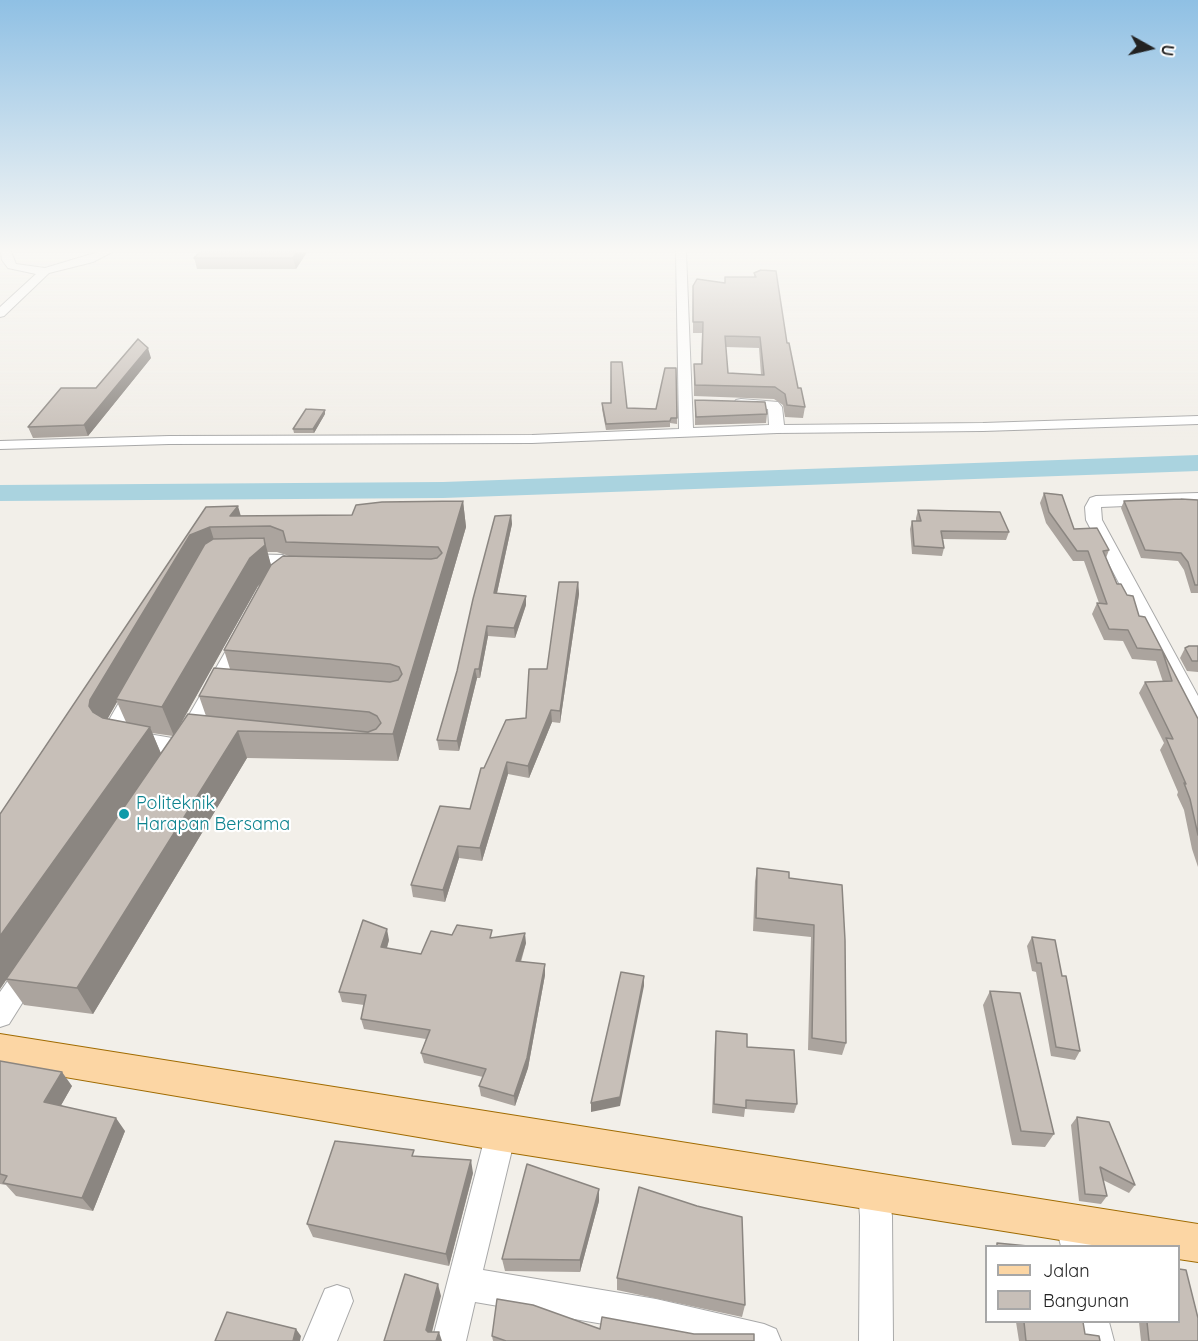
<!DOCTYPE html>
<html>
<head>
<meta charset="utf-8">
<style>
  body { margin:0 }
  #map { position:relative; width:1198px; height:1341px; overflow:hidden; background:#f2efe9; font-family:Quicksand,sans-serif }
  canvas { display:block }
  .legend { position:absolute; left:985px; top:1245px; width:195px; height:78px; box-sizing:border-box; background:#fff; border:2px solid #a7a7a7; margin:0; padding:8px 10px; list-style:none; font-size:18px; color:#222 }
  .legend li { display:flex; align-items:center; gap:12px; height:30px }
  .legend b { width:30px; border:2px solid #a7a7a7 }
  .north { position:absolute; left:1120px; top:18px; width:60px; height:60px; -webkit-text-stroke:4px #fff; paint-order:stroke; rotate:98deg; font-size:16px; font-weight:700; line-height:24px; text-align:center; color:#222 }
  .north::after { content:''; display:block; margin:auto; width:21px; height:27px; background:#222; clip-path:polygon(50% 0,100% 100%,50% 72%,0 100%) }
</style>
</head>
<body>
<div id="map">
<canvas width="1198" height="1341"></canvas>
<ul class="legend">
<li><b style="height:8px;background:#fcd6a4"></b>Jalan</li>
<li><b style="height:16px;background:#c7bfb8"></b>Bangunan</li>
</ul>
<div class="north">U</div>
</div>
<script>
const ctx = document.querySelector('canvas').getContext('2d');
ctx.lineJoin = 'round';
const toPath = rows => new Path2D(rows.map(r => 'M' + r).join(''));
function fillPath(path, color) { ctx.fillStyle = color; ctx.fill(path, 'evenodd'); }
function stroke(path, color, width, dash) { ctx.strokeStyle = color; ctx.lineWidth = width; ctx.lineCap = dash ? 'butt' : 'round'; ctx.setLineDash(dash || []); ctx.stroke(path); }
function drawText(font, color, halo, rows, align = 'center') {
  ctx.font = font + ' Quicksand,sans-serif'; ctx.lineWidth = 4.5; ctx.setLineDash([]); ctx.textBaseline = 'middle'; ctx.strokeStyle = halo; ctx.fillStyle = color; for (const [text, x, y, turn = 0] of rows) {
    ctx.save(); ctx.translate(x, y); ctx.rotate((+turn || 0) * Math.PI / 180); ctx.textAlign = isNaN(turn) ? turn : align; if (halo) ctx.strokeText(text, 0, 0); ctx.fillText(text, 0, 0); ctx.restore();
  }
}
const river = toPath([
  [1198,455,1198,471,443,498,0,501,0,485,443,482,1198,455]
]);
const minor = toPath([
  [1,252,11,252,16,264,45,268,98,252,112,252,93,262,49,273,4,316,0,317,0,307,36,274,8,268,2,260,1,252],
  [676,252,686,252,693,428,769,425,768,409,736,406,734,403,736,400,741,399,778,402,782,407,784,425,983,423,1198,416,1198,424,983,431,777,433,532,443,169,444,0,449,0,441,169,436,532,435,679,429,676,252],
  [1198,493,1198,503,1101,507,1102,520,1198,696,1198,722,1191,720,1188,715,1086,520,1085,507,1090,498,1096,496,1198,493],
  [242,554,283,555,290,561,293,576,290,580,284,581,278,580,275,576,273,564,236,563,233,559,236,555,242,554],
  [240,636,247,638,249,642,194,741,187,743,190,747,186,752,179,755,123,746,107,738,104,733,105,727,128,687,135,685,142,687,145,692,125,730,178,739,177,736,231,642,233,638,240,636],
  [30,959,39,962,43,970,9,1024,0,1027,0,992,21,962,30,959],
  [501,1118,511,1123,516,1133,483,1270,656,1299,764,1324,776,1329,781,1341,692,1341,656,1333,475,1302,466,1341,432,1341,486,1133,491,1123,501,1118],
  [873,1176,884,1180,888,1191,892,1216,893,1341,859,1341,860,1216,858,1191,862,1180,873,1176],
  [1071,1207,1082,1212,1093,1246,1061,1246,1055,1223,1060,1212,1071,1207],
  [337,1285,349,1289,353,1301,337,1341,303,1341,325,1289,337,1285],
  [1076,1322,1109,1322,1114,1341,1080,1341,1076,1322]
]);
const major = toPath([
  [0,1034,1198,1224,1198,1262,1178,1259,1178,1246,1098,1246,501,1151,0,1066,0,1034]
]);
const wall = toPath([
  [200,252,307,252,296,269,197,269,194,258],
  [754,273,787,343,798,388,805,407,803,418,785,417,783,405,774,399,694,396,694,364,701,364,702,333,693,333,693,286,725,283,754,277],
  [726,347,759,348,761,375,728,373],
  [151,358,88,436,33,438,28,427,96,388],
  [695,400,767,414,766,423,695,425],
  [602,403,677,418,677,424,670,423,670,427,606,430,602,409],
  [325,414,314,433,294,433,293,429],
  [1044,493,1074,529,1109,550,1106,558,1117,584,1139,616,1145,617,1198,719,1198,867,1192,849,1184,810,1177,795,1178,792,1160,750,1164,743,1139,693,1145,682,1163,682,1156,661,1132,659,1123,641,1104,640,1092,614,1097,603,1099,603,1084,561,1073,561,1046,523,1040,503],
  [1198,500,1198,593,1191,593,1184,570,1178,561,1141,558,1121,508,1124,501],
  [463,501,466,527,398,761,247,758,93,1014,24,1005,6,980,0,989,0,814,206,507,241,516,352,515],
  [267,552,277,552,289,556,271,565],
  [261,583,224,650,230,669,199,696,206,716,178,728,258,586],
  [117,702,126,722,107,719],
  [152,733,173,736,161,753],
  [918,510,1009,532,1006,540,943,539,944,548,942,556,912,554,910,529,912,521,916,521,916,518],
  [511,515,512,524,497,593,526,596,526,605,515,638,488,636,480,678,477,678,459,751,439,750,437,740],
  [578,582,579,594,560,723,552,722,529,778,508,774,482,861,459,858,445,902,413,897,411,885,470,809,484,768,526,718,547,669],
  [1198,646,1198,672,1187,671,1180,658,1185,648],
  [757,868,789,878,845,940,846,1043,842,1055,808,1050,811,937,753,931,755,881],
  [452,935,493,938,526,943,521,962,545,975,528,1068,515,1106,481,1096,479,1086,483,1077,424,1063,421,1053,426,1039,364,1029,361,1019,364,1005,342,1002,339,992,389,940,387,948,421,954],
  [1032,937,1062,976,1080,1051,1075,1060,1051,1056,1036,972,1032,971,1027,946],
  [990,991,1054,1134,1045,1147,1012,1145,983,1005],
  [716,1031,747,1047,797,1104,794,1113,745,1109,744,1117,712,1113,715,1040],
  [0,1061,72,1086,61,1105,125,1131,93,1211,16,1196,6,1185,0,1184],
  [1077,1117,1135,1185,1129,1193,1103,1180,1107,1196,1101,1204,1079,1201,1071,1125],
  [473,1173,449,1266,313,1237,307,1224],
  [599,1201,580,1272,505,1271,502,1259],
  [617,1278,745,1305,742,1317,617,1290],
  [1016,1322,1083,1322,1085,1334,1100,1341,1019,1341],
  [1139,1322,1179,1322,1198,1341,1141,1341],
  [600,1329,694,1334,754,1341,493,1341,492,1336]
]);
const shadedWall = toPath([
  [297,252,307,252,296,269,293,258],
  [148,348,151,358,88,436,84,425],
  [325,410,325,414,314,433,313,429],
  [463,501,466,527,398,761,393,734],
  [238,506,244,527,230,516],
  [511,515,512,524,495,602,494,593],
  [210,527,218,553,116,699,117,702,103,727,102,733,89,706,90,700,190,535],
  [264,538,273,573,258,586,174,736,162,707,250,558],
  [578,582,579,594,560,723,560,711],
  [526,596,526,605,515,638,514,628],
  [487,626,488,636,480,678,479,669],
  [475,669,477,678,459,751,457,741],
  [551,710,552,722,529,778,528,766],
  [150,727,161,754,0,989,0,936],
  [238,731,247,758,93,1014,77,988],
  [507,762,508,774,482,861,480,848],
  [458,846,459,858,445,902,443,890],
  [387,929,389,940,384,957,381,947],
  [525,933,526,943,517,972,516,961],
  [545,964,545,975,528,1068,515,1106,514,1096],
  [644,976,644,986,620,1106,591,1112,591,1103],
  [62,1072,72,1086,55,1116,44,1102],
  [116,1118,125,1131,93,1211,82,1198],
  [471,1160,473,1173,449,1266,446,1254],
  [599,1189,599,1201,580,1272,580,1260],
  [438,1284,441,1296,430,1340,426,1330],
  [296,1329,301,1336,300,1341,293,1341],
  [439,1332,442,1341,436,1341]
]);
const building = toPath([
  [200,252,297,252,293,258,194,258,200,252],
  [761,270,776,271,787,343,789,343,798,388,801,388,805,407,787,405,785,394,775,387,695,385,694,364,702,364,703,322,693,322,693,286,697,279,725,283,725,277,756,277,754,273,761,270],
  [725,336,760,337,764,375,728,373,725,336],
  [138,339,148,348,84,425,28,427,61,388,96,388,138,339],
  [611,362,622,362,627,408,656,409,665,368,676,368,677,418,671,418,670,421,606,424,602,403,611,403,611,362],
  [695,400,765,402,767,414,696,417,695,400],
  [306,409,325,410,313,429,293,429,306,409],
  [1044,493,1062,495,1074,529,1097,528,1109,550,1103,551,1117,584,1121,584,1127,595,1133,596,1139,616,1145,617,1198,719,1198,835,1190,799,1184,783,1186,784,1166,738,1173,739,1145,682,1172,681,1162,650,1137,648,1128,630,1109,629,1097,603,1107,604,1088,551,1077,551,1049,512,1044,493],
  [1181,499,1198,500,1198,585,1195,585,1188,562,1181,553,1145,550,1124,501,1181,499],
  [463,501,393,734,238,731,77,988,6,979,188,714,368,732,376,729,381,723,377,716,369,712,199,696,214,668,390,682,398,680,402,674,399,667,390,664,224,650,271,565,283,556,431,559,437,558,442,553,438,547,286,542,283,531,270,526,210,527,190,535,90,700,89,706,93,712,103,718,150,727,0,936,0,814,206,507,238,506,230,516,352,515,356,505,382,502,463,501],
  [918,510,1000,512,1009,532,941,531,944,548,914,546,912,521,921,521,918,510],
  [511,515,494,593,526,596,514,628,487,626,479,669,475,669,457,741,437,740,457,671,473,599,495,516,511,515],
  [264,538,265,545,250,558,162,707,116,699,205,544,213,539,264,538],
  [559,582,578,582,560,711,551,710,528,766,507,762,480,848,458,846,443,890,411,885,440,806,470,809,481,768,484,768,506,720,526,718,529,669,547,669,559,582],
  [1189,646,1198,646,1198,661,1192,661,1185,648,1189,646],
  [757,868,789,872,789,878,842,885,845,940,846,1043,812,1038,814,925,756,918,757,868],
  [363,920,387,929,381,947,421,954,431,931,452,935,457,925,492,930,490,938,525,933,516,961,545,964,527,1058,514,1096,479,1086,486,1069,421,1053,430,1030,361,1019,366,995,339,992,363,920],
  [1032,937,1055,940,1062,976,1066,976,1080,1051,1056,1047,1041,963,1037,963,1032,937],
  [621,972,644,976,620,1097,591,1103,621,972],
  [990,991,1020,993,1054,1134,1021,1131,990,991],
  [716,1031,747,1034,747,1047,794,1050,797,1104,746,1100,746,1108,714,1104,716,1031],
  [0,1061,62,1072,44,1102,116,1118,82,1198,3,1183,7,1176,0,1174,0,1061],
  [1077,1117,1109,1122,1135,1185,1100,1167,1107,1196,1085,1194,1077,1117],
  [335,1141,414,1150,412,1156,471,1160,446,1254,307,1224,335,1141],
  [527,1164,599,1189,580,1260,502,1259,527,1164],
  [639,1187,697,1206,742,1217,745,1305,617,1278,639,1187],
  [997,1243,1028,1246,997,1246,997,1243],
  [1179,1269,1186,1270,1198,1318,1198,1341,1149,1341,1147,1322,1179,1322,1179,1269],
  [405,1274,438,1284,426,1330,428,1332,439,1332,436,1341,384,1341,405,1274],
  [497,1299,533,1305,600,1329,602,1317,694,1334,754,1334,754,1341,506,1341,492,1336,497,1299],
  [227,1312,296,1329,293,1341,215,1341,227,1312],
  [1024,1322,1083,1322,1085,1334,1099,1336,1100,1341,1026,1341,1024,1322]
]);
const markers = [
  [124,814,6,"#0f9aa8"]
];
const cultureNames = [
  ["Politeknik",136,804],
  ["Harapan Bersama",136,825]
];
fillPath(river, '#aad3df');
stroke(minor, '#a9a9a9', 2);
stroke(major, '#a06b00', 2);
fillPath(minor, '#fff');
fillPath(major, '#fcd6a4');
fillPath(wall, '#aba49e');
fillPath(shadedWall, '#8b8681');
fillPath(building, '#c7bfb8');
stroke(building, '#8b8681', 1.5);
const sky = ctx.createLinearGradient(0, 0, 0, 440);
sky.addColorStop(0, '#8fc0e4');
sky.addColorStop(0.57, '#f9f8f5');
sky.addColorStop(1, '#f9f8f500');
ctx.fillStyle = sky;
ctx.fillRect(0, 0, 1198, 440);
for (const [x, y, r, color] of markers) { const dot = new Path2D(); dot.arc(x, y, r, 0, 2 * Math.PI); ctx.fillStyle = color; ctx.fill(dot); stroke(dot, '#fff', 2); }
drawText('18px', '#0d838f', '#fff', cultureNames, 'left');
</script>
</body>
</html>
